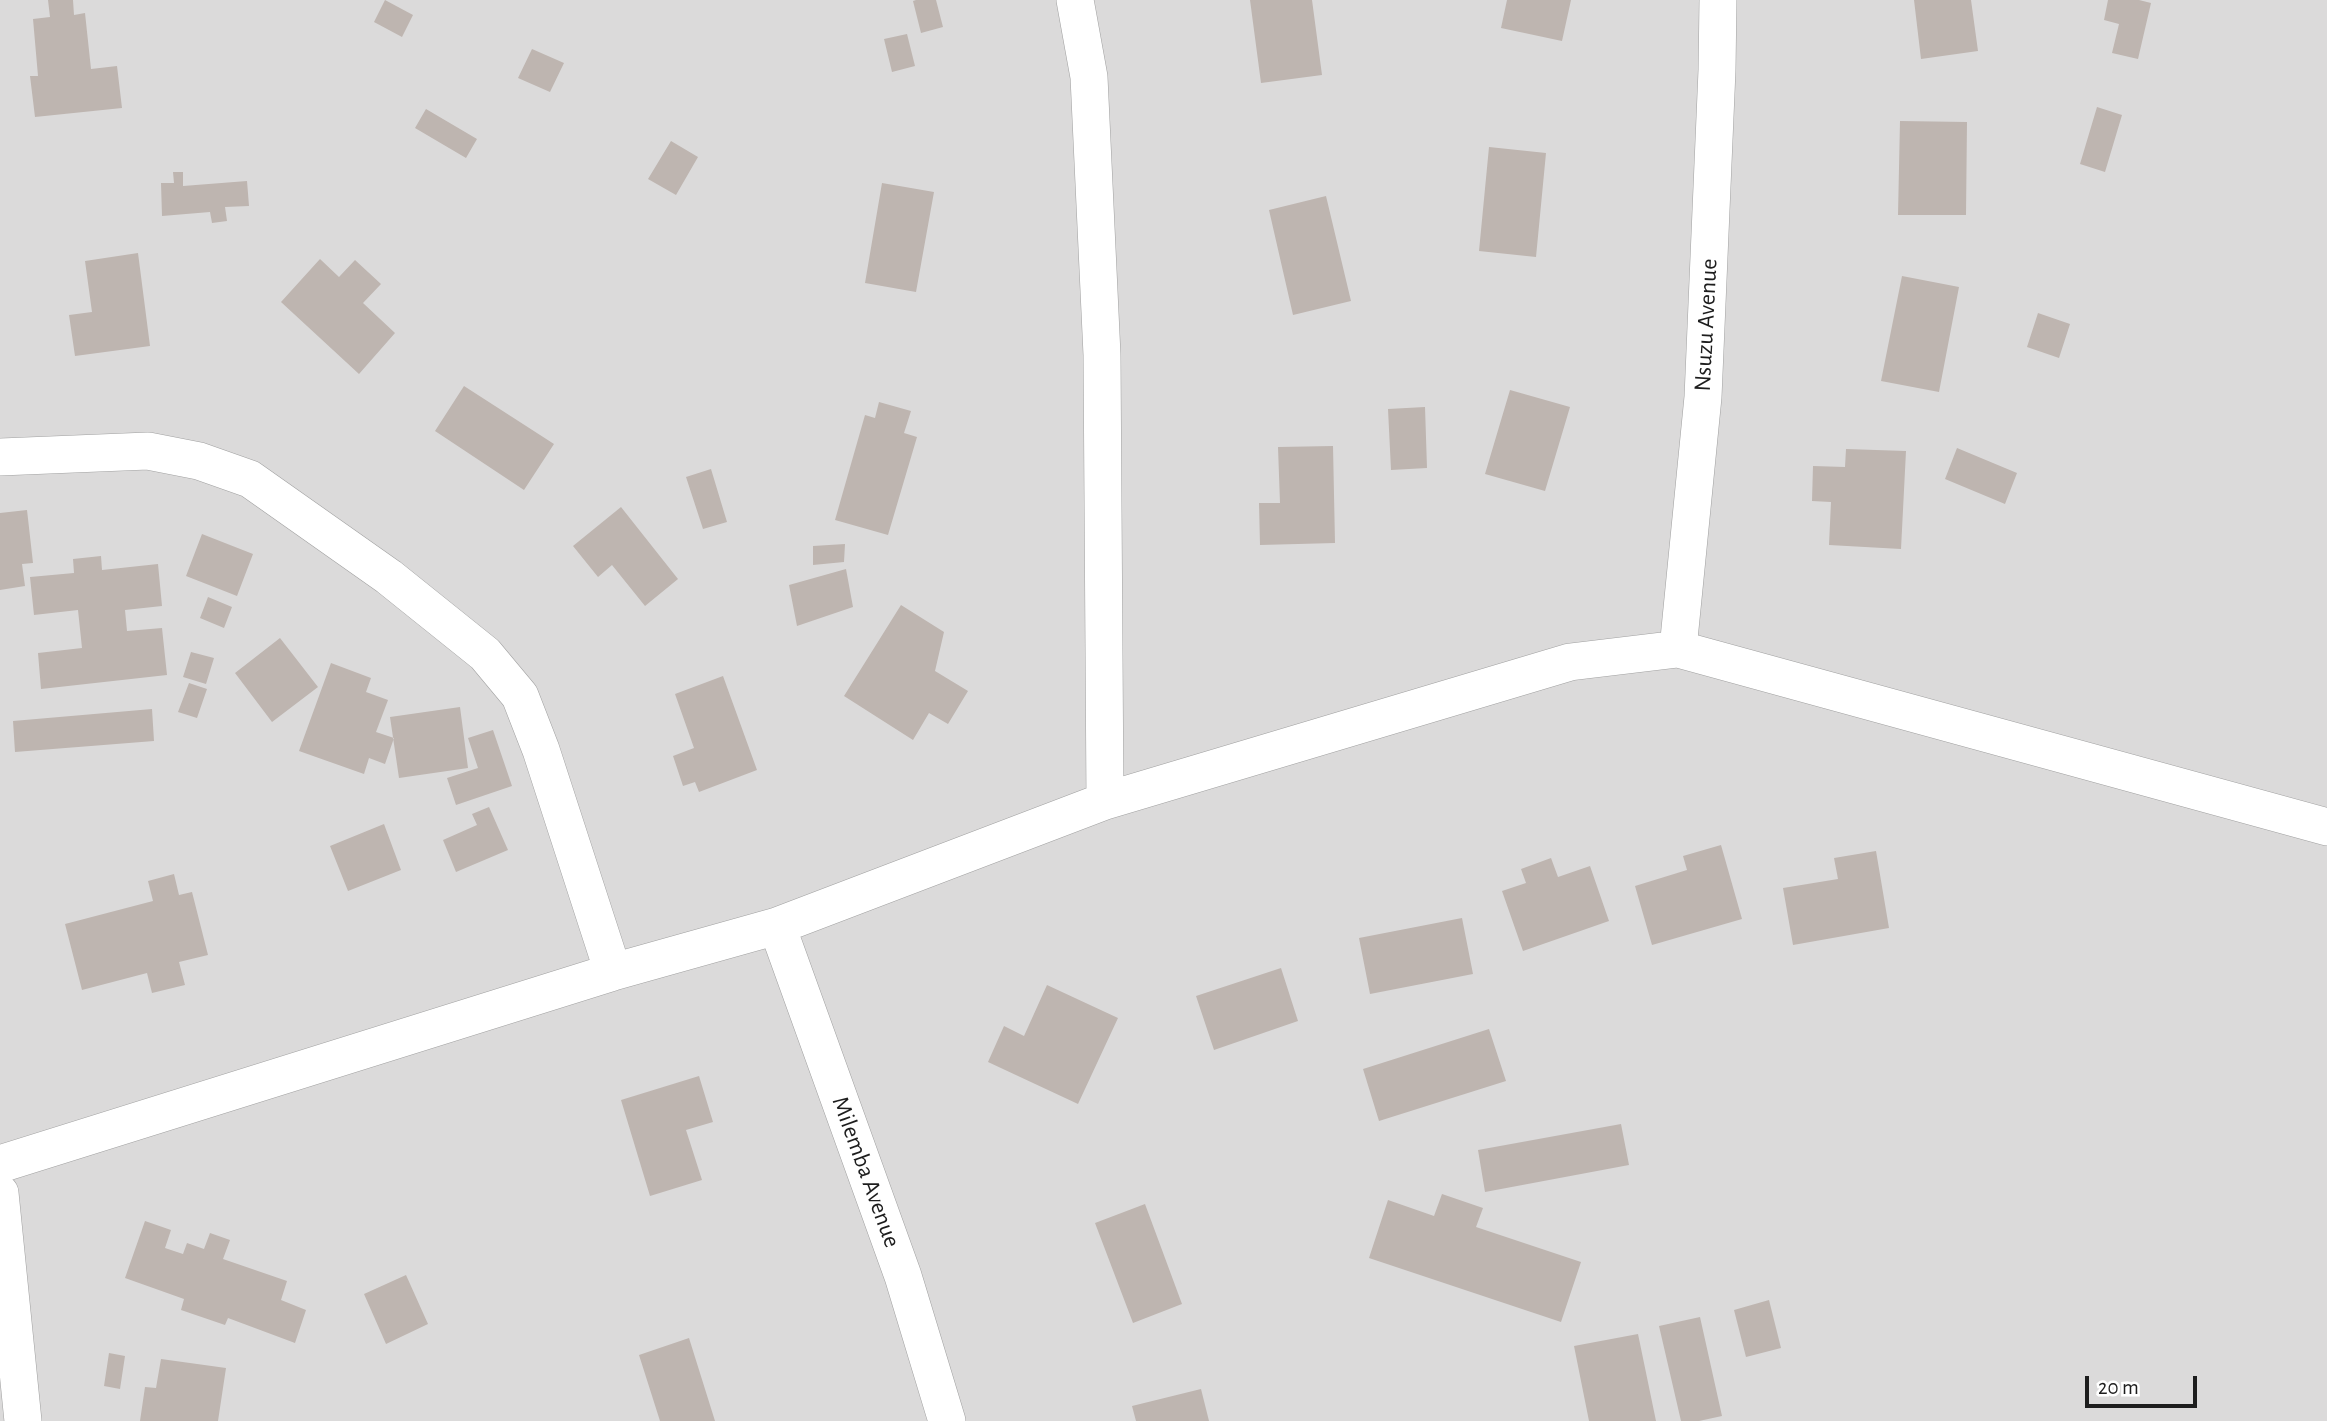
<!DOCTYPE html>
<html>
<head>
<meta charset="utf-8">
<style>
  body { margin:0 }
  #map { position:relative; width:2327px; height:1421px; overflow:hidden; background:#eee9e3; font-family:"Alegreya Sans",sans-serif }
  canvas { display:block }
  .scale { position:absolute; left:2085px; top:1376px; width:112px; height:32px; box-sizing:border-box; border:4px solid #1d1d1d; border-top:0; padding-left:9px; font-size:21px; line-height:24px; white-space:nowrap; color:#1d1d1d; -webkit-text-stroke:5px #fff; paint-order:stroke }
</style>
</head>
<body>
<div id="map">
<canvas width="2327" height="1421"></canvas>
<div class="scale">20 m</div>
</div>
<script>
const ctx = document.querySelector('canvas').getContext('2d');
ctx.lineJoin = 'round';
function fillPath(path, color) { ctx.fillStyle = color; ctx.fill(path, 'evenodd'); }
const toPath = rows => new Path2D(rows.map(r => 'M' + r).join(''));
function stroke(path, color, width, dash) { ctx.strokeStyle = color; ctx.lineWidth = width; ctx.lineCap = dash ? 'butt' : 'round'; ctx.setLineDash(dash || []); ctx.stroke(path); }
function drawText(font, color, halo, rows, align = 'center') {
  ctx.font = font + ' "Alegreya Sans",sans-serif'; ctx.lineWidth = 6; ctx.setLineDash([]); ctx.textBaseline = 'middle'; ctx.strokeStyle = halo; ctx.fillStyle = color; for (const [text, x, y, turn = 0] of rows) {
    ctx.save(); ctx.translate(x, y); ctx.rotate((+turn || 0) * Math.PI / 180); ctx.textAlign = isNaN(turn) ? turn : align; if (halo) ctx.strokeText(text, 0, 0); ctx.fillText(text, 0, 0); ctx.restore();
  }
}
const residential = toPath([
  [0,0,2327,0,2327,1421,0,1421]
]);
const building = toPath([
  [48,0,73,0,74,15,85,13,91,69,117,66,122,108,35,117,30,76,38,76,33,19,50,17],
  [385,0,413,15,402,37,374,22],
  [916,0,936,0,943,27,921,33,913,1],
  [1250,0,1312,0,1322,75,1261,83],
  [1507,0,1571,0,1562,41,1501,28],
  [1914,0,1971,0,1978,51,1921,59],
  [2108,0,2139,0,2151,3,2138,59,2112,53,2119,24,2104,20],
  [907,34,915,66,892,72,884,39],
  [532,49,564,63,550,92,518,78],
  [2097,107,2122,115,2105,172,2080,164],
  [426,109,477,139,466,158,415,128],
  [1900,121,1967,122,1966,215,1898,215],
  [671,141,698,157,676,195,648,179],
  [1489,147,1546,153,1536,257,1479,251],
  [173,172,183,172,183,186,247,181,249,206,225,207,227,221,212,223,210,212,162,216,161,183,174,183],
  [882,183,934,192,916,292,865,283],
  [1326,196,1351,301,1293,315,1269,210],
  [138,253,150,346,75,356,69,315,92,312,85,261],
  [320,259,339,277,355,260,381,284,363,303,395,333,359,374,281,302],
  [1902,276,1959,287,1939,392,1881,381],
  [2038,313,2070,324,2059,358,2027,347],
  [464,386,554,444,524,490,435,431],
  [1510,390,1570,407,1545,491,1485,474],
  [879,402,911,411,904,433,917,437,888,535,835,520,865,415,875,418],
  [1425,407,1427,468,1391,470,1388,409],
  [1333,446,1335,543,1260,545,1259,503,1280,503,1278,447],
  [1957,448,2017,473,2005,504,1945,479],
  [1846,449,1906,451,1901,549,1829,545,1831,502,1812,501,1813,466,1845,467],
  [711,469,727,522,703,529,686,477],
  [621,507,678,579,645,606,612,565,598,577,573,546],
  [27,510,33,563,22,564,25,586,0,590,0,513],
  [202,534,253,554,237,596,186,576],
  [845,544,844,562,813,565,813,546],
  [101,556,102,570,158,564,162,606,125,610,127,631,162,628,167,675,41,689,38,653,82,648,78,610,34,615,30,577,74,573,73,559],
  [846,569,853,607,797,626,789,585],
  [208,597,232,607,224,628,200,618],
  [901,605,944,632,935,671,968,691,948,724,929,713,913,740,844,696],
  [280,638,318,687,272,722,235,673],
  [191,652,214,658,206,684,183,677],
  [331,663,371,678,366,692,388,700,376,732,394,738,385,764,369,758,364,774,299,751],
  [723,676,757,770,699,792,695,782,683,786,673,756,694,748,675,694],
  [189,683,207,689,197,718,178,712],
  [460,707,468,768,399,778,390,717],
  [152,709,154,741,15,752,13,721],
  [493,730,512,786,456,805,447,778,478,768,468,738],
  [489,807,508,850,456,872,443,840,477,825,472,814],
  [384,824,401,870,348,891,330,846],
  [1721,845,1742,919,1652,945,1635,886,1687,870,1683,856],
  [1876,851,1889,928,1793,945,1783,888,1838,879,1834,858],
  [1551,858,1558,877,1590,866,1609,921,1523,951,1502,891,1526,883,1521,869],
  [174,874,179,895,192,892,208,955,179,962,185,985,152,993,147,973,82,990,65,924,153,901,148,881],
  [1462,918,1473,974,1370,994,1359,938],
  [1281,968,1298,1021,1214,1050,1196,996],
  [1047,985,1118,1018,1078,1104,988,1062,1004,1026,1024,1036],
  [1489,1029,1506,1081,1379,1121,1363,1069],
  [699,1076,713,1122,686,1130,702,1180,650,1196,621,1100],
  [1621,1124,1629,1165,1485,1192,1478,1150],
  [1442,1194,1483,1208,1476,1227,1581,1262,1561,1322,1369,1258,1388,1200,1434,1216],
  [1145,1204,1182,1304,1133,1323,1095,1223],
  [145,1221,171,1230,165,1248,183,1254,187,1243,204,1249,210,1233,230,1240,223,1259,287,1281,281,1300,306,1310,295,1343,228,1318,225,1325,181,1310,184,1299,125,1278],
  [406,1275,428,1324,386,1344,364,1294],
  [1769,1300,1781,1348,1746,1357,1734,1310],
  [1700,1317,1722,1416,1699,1421,1681,1421,1659,1326],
  [1638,1334,1656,1421,1589,1421,1574,1346],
  [689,1338,715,1421,660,1421,639,1355],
  [109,1353,125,1356,120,1389,104,1386],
  [161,1359,226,1368,218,1421,140,1421,145,1387,156,1388],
  [1201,1389,1209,1421,1136,1421,1132,1406]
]);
const street = toPath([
  [1075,0,1089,77,1102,355,1105,801],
  [0,457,148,451,199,461,250,479,389,577,485,654,520,696,541,750,613,972],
  [1678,649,1703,397,1717,70,1718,0],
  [777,926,903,1276,947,1421],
  [0,1164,613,972,777,926,1105,801,1570,662,1678,649,2327,827],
  [0,1193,23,1421]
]);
const streetNames = [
  ["Nsuzu Avenue",1706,325,-87],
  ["Milemba Avenue",866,1172,70]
];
fillPath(residential, '#dbdada');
fillPath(building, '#beb5b0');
stroke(street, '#a1a1a1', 38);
stroke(street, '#fff', 37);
drawText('24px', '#1d1d1d', '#fff', streetNames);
</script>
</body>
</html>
